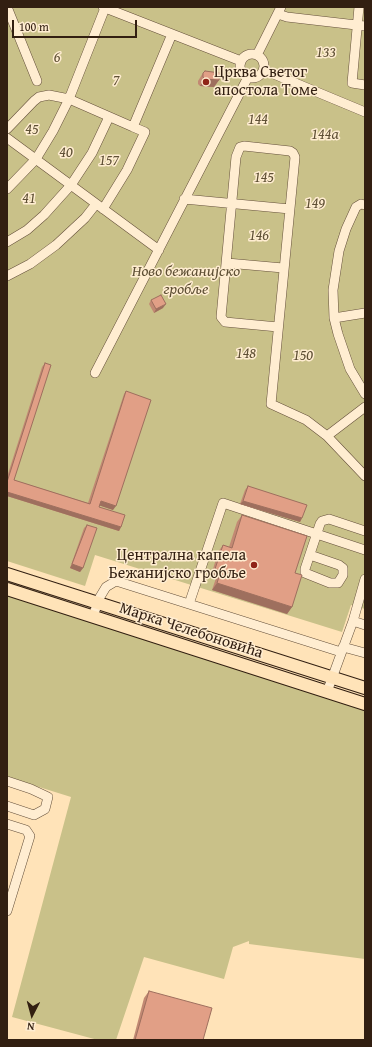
<!DOCTYPE html>
<html>
<head>
<meta charset="utf-8">
<style>
  body { margin:0 }
  #map { position:relative; width:372px; height:1047px; overflow:hidden; background:#ffe3b8; font-family:"Gentium Book Plus",serif }
  canvas { display:block }
  .frame { position:absolute; inset:0; border:8px solid #321f11; pointer-events:none }
  .north { position:absolute; left:12px; top:995px; width:40px; height:40px; -webkit-text-stroke:3px #ffedd1; paint-order:stroke; rotate:186deg; font-size:11px; font-weight:700; line-height:16px; text-align:center; color:#321f11 }
  .north::after { content:''; display:block; margin:auto; width:14px; height:18px; background:#321f11; clip-path:polygon(50% 0,100% 100%,50% 72%,0 100%) }
  .scale { position:absolute; left:12px; top:20px; width:125px; height:18px; box-sizing:border-box; border:2px solid #321f11; border-top:0; padding-left:5px; font-size:12px; line-height:14px; white-space:nowrap; color:#321f11; -webkit-text-stroke:3px #ffedd1; paint-order:stroke }
</style>
</head>
<body>
<div id="map">
<canvas width="372" height="1047"></canvas>
<div class="frame"></div>
<div class="north">N</div>
<div class="scale">100 m</div>
</div>
<script>
const ctx = document.querySelector('canvas').getContext('2d');
ctx.lineJoin = 'round';
function fillPath(path, color) { ctx.fillStyle = color; ctx.fill(path, 'evenodd'); }
const toPath = rows => new Path2D(rows.map(r => 'M' + r).join(''));
function stroke(path, color, width, dash) { ctx.strokeStyle = color; ctx.lineWidth = width; ctx.lineCap = dash ? 'butt' : 'round'; ctx.setLineDash(dash || []); ctx.stroke(path); }
function drawText(font, color, halo, rows, align = 'center') {
  ctx.font = font + ' "Gentium Book Plus",serif'; ctx.lineWidth = 3; ctx.setLineDash([]); ctx.textBaseline = 'middle'; ctx.strokeStyle = halo; ctx.fillStyle = color; for (const [text, x, y, turn = 0] of rows) {
    ctx.save(); ctx.translate(x, y); ctx.rotate((+turn || 0) * Math.PI / 180); ctx.textAlign = isNaN(turn) ? turn : align; if (halo) ctx.strokeText(text, 0, 0); ctx.fillText(text, 0, 0); ctx.restore();
  }
}
const green = toPath([
  [7,7,365,7,365,609,351,605,342,632,95,555,85,586,7,561],
  [7,593,365,704,365,959,249,944,249,941,233,947,224,979,144,957,116,1040,98,1040,12,1017,71,797,7,777]
]);
const minor = toPath([
  [7,7,37,81],
  [103,7,241,61],
  [359,7,352,83,365,85],
  [278,14,287,17,365,26],
  '240 66a12 12 0 1 1 24 0a12 12 0 1 1-24 0Z',
  [257,55,281,7],
  [264,70,365,112],
  [7,129,34,101,39,97,49,95,69,99,133,127,172,34],
  [7,138,159,250],
  [7,189,36,159,53,131,69,99,105,8],
  [184,199,290,209],
  [365,205,361,204,356,207,346,229,339,251,333,290,334,318,338,334,350,369,365,394],
  [103,209,127,170,145,132,133,127],
  [7,242,27,230,44,215,71,185,92,153,109,117],
  [227,263,283,268],
  [7,276,30,264,56,245,85,218,96,204],
  [334,318,365,313],
  [278,327,225,322,221,317,236,157,240,147,244,146,290,151,293,153,295,157,271,404,306,420,327,436,365,476],
  [95,373,248,77],
  [327,436,365,407],
  [310,555,339,565,343,568,343,575,338,583,330,583,305,573,305,569,320,524,322,521,329,519,365,531],
  [189,604,223,503,365,550],
  [93,616,100,597,106,587,116,581,341,652],
  [353,621,365,579],
  [343,647,365,653],
  [327,692,353,621,365,625],
  [7,781,31,789,48,797,45,809,34,815,7,806],
  [7,824,26,830,30,836,7,911]
]);
const major = toPath([
  [7,574,365,688],
  [7,589,365,704]
]);
const wall = toPath([
  [203,73,219,80,214,87,200,86,198,84,198,81],
  [151,300,163,308,154,313,149,304],
  [45,363,14,480,88,503,124,394,126,391,113,510,99,505,99,507,121,527,119,531,7,496,7,477,42,367],
  [248,486,302,518,300,522,240,504,245,490],
  [242,515,295,573,292,607,287,614,212,590,216,578,211,576,218,552,223,545,229,547,237,522],
  [87,525,83,568,80,572,70,568,84,528],
  [149,991,203,1040,133,1040,144,998]
]);
const shadedWall = toPath([
  [205,79,219,80,214,87,200,86],
  [166,304,163,308,154,313,156,309],
  [7,492,121,527,119,531,7,496],
  [101,501,116,506,113,510,98,505],
  [243,501,302,518,300,522,240,504],
  [72,564,83,568,80,572,70,568],
  [215,569,221,571,216,578,211,576],
  [217,583,292,607,287,614,212,590]
]);
const building = toPath([
  [205,71,220,73,219,80,205,79,203,77,203,73,205,71],
  [161,295,166,304,156,309,151,300,161,295],
  [45,363,51,365,14,480,90,504,126,391,151,400,116,506,101,501,99,507,125,515,121,527,7,492,7,482,45,363],
  [248,486,307,505,302,518,243,501,248,486],
  [242,515,307,536,295,573,302,575,292,607,217,583,221,571,215,569,223,545,232,548,242,515],
  [87,525,97,528,83,568,72,564,87,525],
  [149,991,212,1008,203,1040,135,1040,149,991]
]);
const markers = [
  [206,82,4,"#8f2418"],
  [254,565,4,"#8f2418"]
];
const parkNames = [
  ["133",326,53],
  ["6",57,58],
  ["7",116,81],
  ["144",258,120],
  ["45",32,130],
  ["144a",325,135],
  ["40",66,153],
  ["157",109,161],
  ["145",264,178],
  ["41",29,199],
  ["149",315,204],
  ["146",259,236],
  ["Ново бежанијско",186,272],
  ["гробље",186,290],
  ["148",246,354],
  ["150",303,356]
];
const poiNames = [
  ["Црква Светог",214,73],
  ["апостола Томе",214,91],
  ["Централна капела",246,556,"right"],
  ["Бежанијско гробље",246,574,"right"]
];
const streetNames = [
  ["Марка Челебоновића",191,631,18]
];
fillPath(green, '#c9c189');
stroke(minor, '#65503b', 10);
stroke(major, '#321f11', 14);
stroke(minor, '#ffedd1', 9);
stroke(major, '#ffe3b8', 12);
fillPath(wall, '#c28973');
fillPath(shadedWall, '#9e6f5e');
fillPath(building, '#e19f86');
stroke(building, '#9e6f5e', 1);
for (const [x, y, r, color] of markers) { const dot = new Path2D(); dot.arc(x, y, r, 0, 2 * Math.PI); ctx.fillStyle = color; ctx.fill(dot); stroke(dot, '#ffedd1', 1.5); }
drawText('italic 16px', '#5f5035', '#ffedd1', parkNames);
drawText('16px', '#321f11', '#ffedd1', poiNames, 'left');
drawText('16px', '#321f11', '#ffedd1', streetNames);
</script>
</body>
</html>
